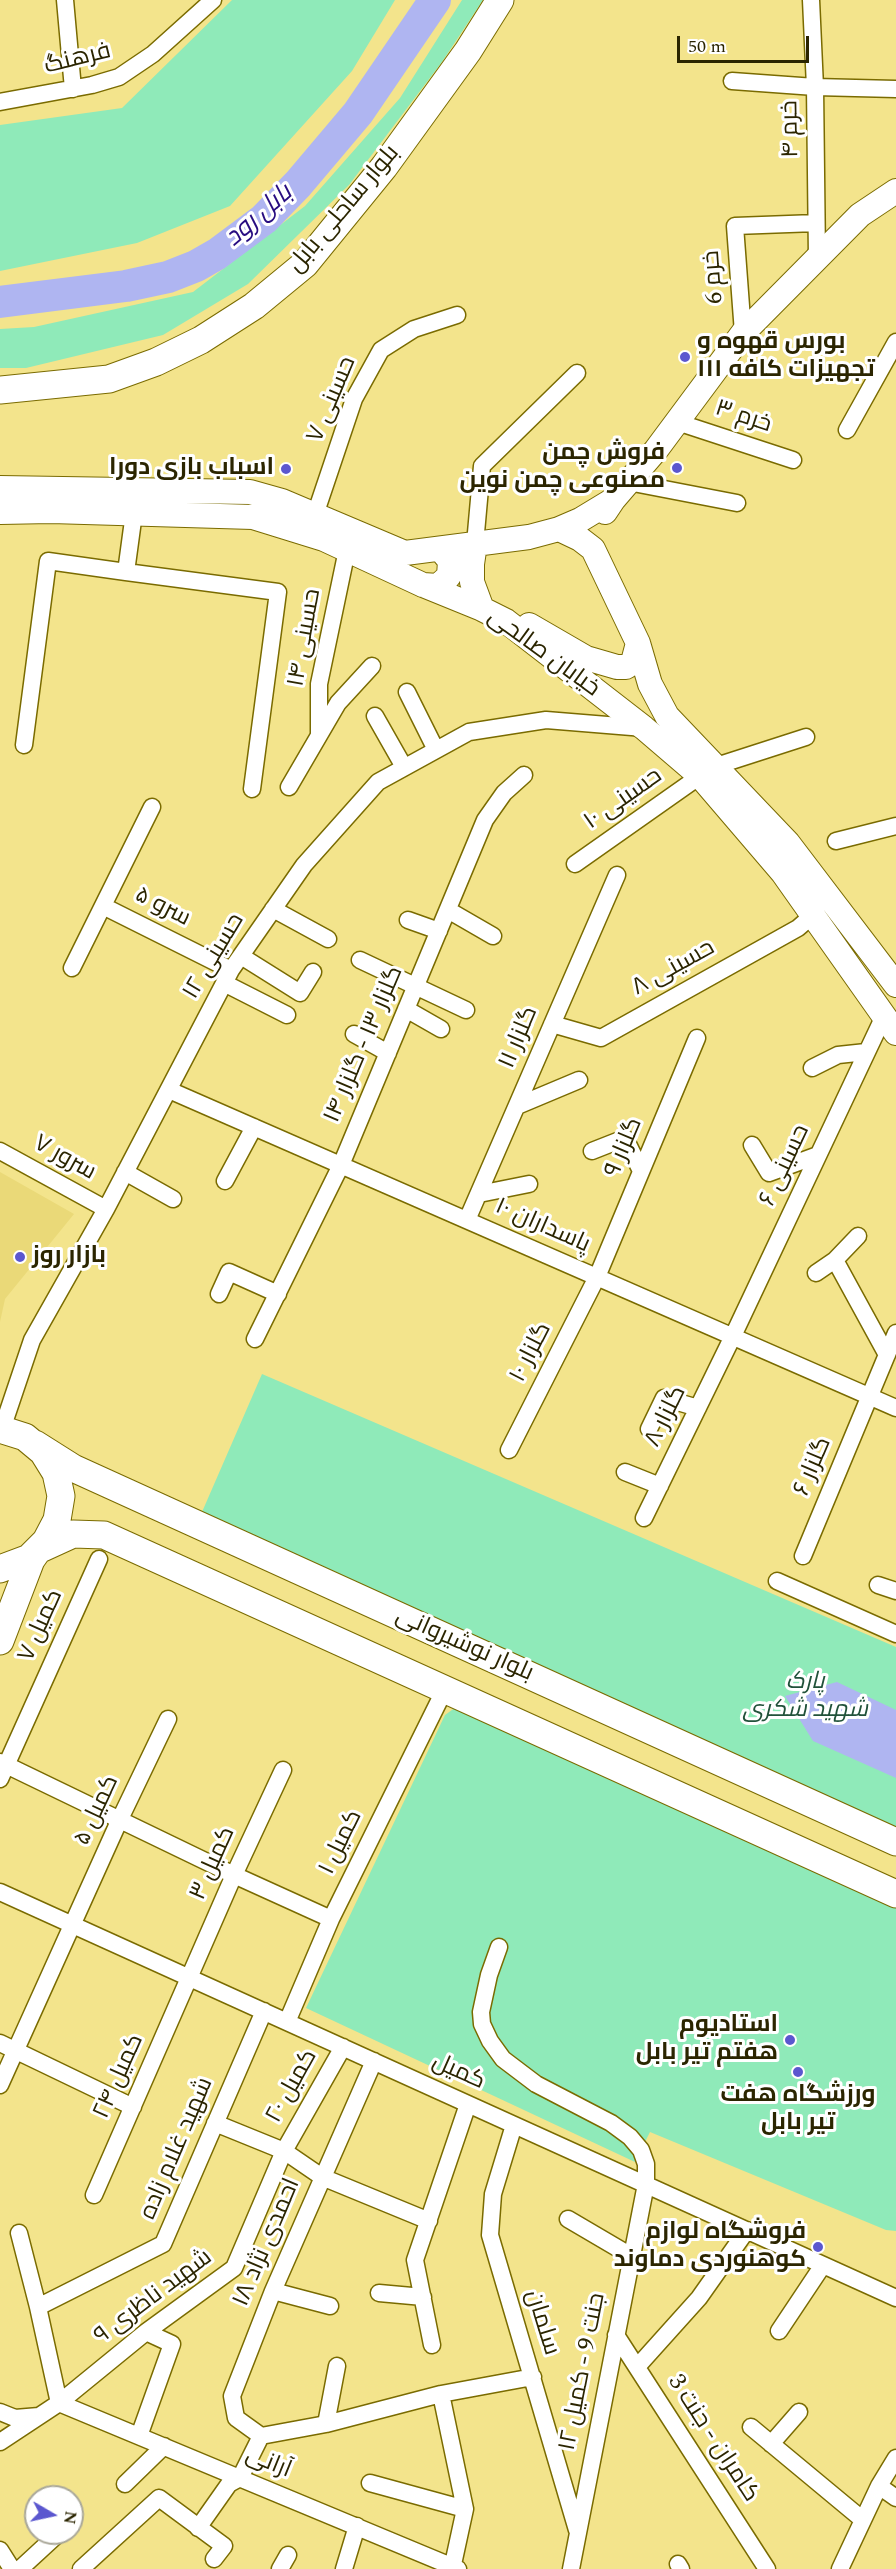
<!DOCTYPE html>
<html>
<head>
<meta charset="utf-8">
<style>
  body { margin:0 }
  #map { position:relative; width:896px; height:2569px; overflow:hidden; background:#f3e48c; font-family:Spectral,serif }
  canvas { display:block }
  .north { position:absolute; left:24px; top:2485px; width:60px; height:60px; box-sizing:border-box; background:#fff; border:2px solid #aaa899; border-radius:50%; rotate:99deg; font-size:16px; font-weight:700; line-height:24px; text-align:center; color:#2b2500 }
  .north::after { content:''; display:block; margin:auto; width:21px; height:27px; background:#5b57cf; clip-path:polygon(50% 0,100% 100%,50% 72%,0 100%) }
  .scale { position:absolute; left:677px; top:36px; width:132px; height:27px; box-sizing:border-box; border:3px solid #2b2500; border-top:0; padding-left:8px; font-size:18px; line-height:21px; white-space:nowrap; color:#2b2500; -webkit-text-stroke:4px #fff; paint-order:stroke }
</style>
</head>
<body>
<div id="map">
<canvas width="896" height="2569"></canvas>
<div class="north">N</div>
<div class="scale">50 m</div>
</div>
<script>
const ctx = document.querySelector('canvas').getContext('2d');
ctx.lineJoin = 'round';
function fillPath(path, color) { ctx.fillStyle = color; ctx.fill(path, 'evenodd'); }
const toPath = rows => new Path2D(rows.map(r => 'M' + r).join(''));
function stroke(path, color, width, dash) { ctx.strokeStyle = color; ctx.lineWidth = width; ctx.lineCap = dash ? 'butt' : 'round'; ctx.setLineDash(dash || []); ctx.stroke(path); }
function drawText(font, color, halo, rows, align = 'center') {
  ctx.font = font + ' Spectral,Cairo,serif'; ctx.lineWidth = 6; ctx.setLineDash([]); ctx.textBaseline = 'middle'; ctx.strokeStyle = halo; ctx.fillStyle = color; for (const [text, x, y, turn = 0] of rows) {
    ctx.save(); ctx.translate(x, y); ctx.rotate((+turn || 0) * Math.PI / 180); ctx.textAlign = isNaN(turn) ? turn : align; if (halo) ctx.strokeText(text, 0, 0); ctx.fillText(text, 0, 0); ctx.restore();
  }
}
const built = toPath([
  [0,1172,74,1214,5,1299,0,1322]
]);
const green = toPath([
  [232,0,395,0,352,71,230,206,137,243,0,271,0,125,122,108],
  [462,0,483,0,442,62,349,185,248,284,163,335,26,368,0,368,0,329,34,327,193,292,305,206,400,98],
  [262,1374,896,1647,896,1829,202,1512],
  [456,1707,896,1907,896,2231,886,2230,650,2132,635,2162,306,2008,445,1715]
]);
const water = toPath([
  [837,1682,896,1710,896,1778,813,1741,785,1696]
]);
const river = toPath([
  [0,302,126,286,168,277,196,266,217,254,264,219,298,184,358,113,435,0]
]);
const street = toPath([
  [65,0,73,89],
  [811,0,815,87,817,259],
  [732,81,815,87,896,89],
  [0,102,92,85,119,77,153,54,213,0],
  [743,333,735,226,816,223],
  [677,422,793,460],
  [847,430,896,342],
  [628,482,737,503],
  [315,515,354,399,381,350,414,329,457,315],
  [475,544,482,466,577,373],
  [126,572,278,592,252,789],
  [407,692,436,750],
  [375,716,404,767],
  [319,734,319,684,347,550],
  [24,745,48,561,126,572,134,513],
  [716,766,806,737],
  [289,787,338,703,372,666],
  [836,841,896,826],
  [575,864,700,776],
  [103,906,231,970],
  [273,909,328,939],
  [448,910,493,936],
  [408,920,439,931],
  [241,956,300,993,313,972],
  [360,960,466,1010],
  [72,968,152,807],
  [224,983,287,1015],
  [406,1009,441,1029],
  [552,1024,601,1038,798,928,813,915],
  [354,1034,388,1053],
  [812,1068,838,1055,866,1052],
  [169,1090,896,1408],
  [517,1106,579,1080],
  [752,1145,769,1173,818,1155],
  [0,1151,106,1209],
  [592,1151,625,1138,641,1171],
  [125,1172,173,1199],
  [225,1181,254,1127],
  [479,1194,529,1184],
  [467,1220,617,875],
  [835,1260,887,1355],
  [816,1273,835,1260,858,1236],
  [219,1294,229,1272,278,1294],
  [255,1339,341,1165,485,820,504,793,524,775],
  [2,1429,32,1340,106,1209,231,970,304,865,378,782,469,732,546,720,644,728],
  [649,1429,664,1398,698,1408],
  [509,1450,597,1277,697,1038],
  [625,1472,660,1486],
  [644,1518,733,1336,884,1016],
  [803,1556,896,1333],
  [777,1581,896,1634],
  [878,1585,896,1591],
  [0,1762,234,1875,331,1919],
  [0,1779,99,1559],
  [0,1892,896,2298],
  [499,1947,489,1975,481,2012,482,2024,490,2041,503,2059,536,2084,611,2123,630,2137,641,2150,646,2164,646,2184,571,2569],
  [287,2022,331,1919,445,1689],
  [0,2043,133,2107],
  [0,2085,120,1819,168,1719],
  [215,2123,284,2151,322,2177,429,2221],
  [514,2125,493,2194,490,2235,577,2530],
  [94,2195,234,1875,283,1770],
  [568,2219,631,2256],
  [19,2233,38,2307,59,2403,458,2569],
  [273,2291,330,2306],
  [379,2293,423,2297],
  [38,2307,163,2244,264,2011],
  [779,2331,823,2265],
  [616,2335,767,2569],
  [432,2345,415,2260,468,2104],
  [637,2367,699,2298,747,2230],
  [441,2394,465,2509,452,2569],
  [0,2412,15,2418,39,2416],
  [326,2424,337,2366],
  [751,2427,863,2520],
  [139,2436,172,2344,146,2332],
  [261,2436,236,2418,232,2396,273,2291,374,2061],
  [261,2436,326,2424,441,2394,533,2377],
  [0,2442,59,2403,146,2332,234,2268,284,2151,343,2047],
  [771,2444,799,2412],
  [370,2483,465,2509],
  [125,2484,164,2446],
  [879,2486,896,2498],
  [198,2528,229,2484,240,2478,261,2436],
  [0,2550,12,2569],
  [678,2564,681,2569],
  [20,2569,59,2533],
  [81,2569,159,2498,224,2546,214,2559],
  [280,2569,288,2555],
  [344,2569,357,2526],
  [840,2569,879,2486,896,2458]
]);
const secondary = toPath([
  [0,488,250,492,282,501,405,553,529,537,559,529,580,520,613,500],
  [0,512,51,511,253,517,324,539,423,585,482,609,506,621,644,728,700,776,783,873,896,1033],
  [605,512,613,500,656,450,743,333,860,215,896,191],
  [559,529,580,539,593,549,638,643,650,684,667,716,788,843,896,985],
  [475,544,472,564,472,582,482,609],
  [423,585,438,586,449,576,450,561,441,550],
  [529,625,586,658,617,667,626,667,633,662,638,643]
]);
const primary = toPath([
  [0,390,109,379,156,362,201,340,254,306,305,264,384,167,468,51,500,0],
  [0,1429,25,1437,43,1452,56,1473,61,1496,57,1520,46,1541,29,1558,0,1569],
  [35,1444,73,1468,896,1842],
  [0,1641,31,1560,38,1550,73,1534,104,1535,896,1894]
]);
const markers = [
  [685,357,6,"#5b57cf"],
  [677,468,6,"#5b57cf"],
  [286,469,6,"#5b57cf"],
  [20,1257,6,"#5b57cf"],
  [790,2040,6,"#5b57cf"],
  [798,2072,6,"#5b57cf"],
  [818,2247,6,"#5b57cf"]
];
const streetNames = [
  ["فرهنگ",78,60,-14],
  ["خرم ۴",792,129,-91],
  ["بلوار ساحلی بابل",345,210,-50],
  ["خرم 6",715,277,-94],
  ["حسینی ۷",333,400,-67],
  ["خرم ۳",743,418,18],
  ["حسینی ۱۴",306,638,-80],
  ["خيابان صالحی",543,654,36],
  ["حسینی ۱۰",624,800,-35],
  ["سرو ۵",162,908,27],
  ["حسینی ۱۲",215,957,-59],
  ["حسینی ۸",674,969,-29],
  ["گلزار ١١",520,1038,-67],
  ["گلزار ۱۳ - گلزار ۱۴",365,1045,-67],
  ["گلزار ٩",625,1148,-67],
  ["سرور ۷",64,1159,29],
  ["حسینی ۶",786,1166,-65],
  ["پاسداران ١٠",542,1227,24],
  ["گلزار ۱۰",532,1353,-63],
  ["گلزار ۸",667,1417,-64],
  ["گلزار ۶",814,1467,-67],
  ["کمیل ۷",42,1626,-66],
  ["بلوار نوشیروانی",464,1646,24],
  ["کمیل ۵",98,1811,-65],
  ["کمیل ۱",342,1843,-64],
  ["کمیل ۳",214,1864,-66],
  ["کمیل",458,2073,24],
  ["کمیل ۲۴",120,2077,-66],
  ["کمیل ۲۰",293,2087,-61],
  ["شهید غلام زاده",178,2149,-67],
  ["احمدی نژاد ۱۸",268,2243,-67],
  ["شهید ناظری ۹",154,2298,-37],
  ["سلمان",541,2323,73],
  ["جنت 9 - کمیل ۱۲",584,2372,-79],
  ["کامران - جنت 3",712,2439,57],
  ["آرانی",268,2464,22]
];
const poiNames = [
  ["بورس قهوه و",697,343,"left"],
  ["تجهیزات کافه ۱۱۱",697,371,"left"],
  ["فروش چمن",665,454],
  ["مصنوعی چمن نوین",665,482],
  ["اسباب بازی دورا",274,469],
  ["بازار روز",32,1257,"left"],
  ["استادیوم",778,2026],
  ["هفتم تیر بابل",778,2054],
  ["ورزشگاه هفت",798,2096,"center"],
  ["تیر بابل",798,2124,"center"],
  ["فروشگاه لوازم",806,2233],
  ["کوهنوردی دماوند",806,2261]
];
const parkNames = [
  ["پارک",805,1683],
  ["شهید شکری",805,1711]
];
const waterNames = [
  ["بابل رود",260,217,-41]
];
fillPath(built, '#ead978');
fillPath(green, '#8feab9');
fillPath(water, '#afb5f1');
stroke(river, '#afb5f1', 32);
stroke(street, '#7a6b00', 19);
stroke(secondary, '#7a6b00', 26);
stroke(primary, '#7a6b00', 29);
stroke(street, '#fff', 16);
stroke(secondary, '#fff', 24);
stroke(primary, '#fff', 27);
for (const [x, y, r, color] of markers) { const dot = new Path2D(); dot.arc(x, y, r, 0, 2 * Math.PI); ctx.fillStyle = color; ctx.fill(dot); stroke(dot, '#fff', 2); }
drawText('24px', '#2b2500', '#fff', streetNames);
drawText('bold 24px', '#2b2500', '#fff', poiNames, 'right');
drawText('italic 24px', '#21523a', '#fff', parkNames);
drawText('italic 26px', '#270c80', '#fff', waterNames);
</script>
</body>
</html>
